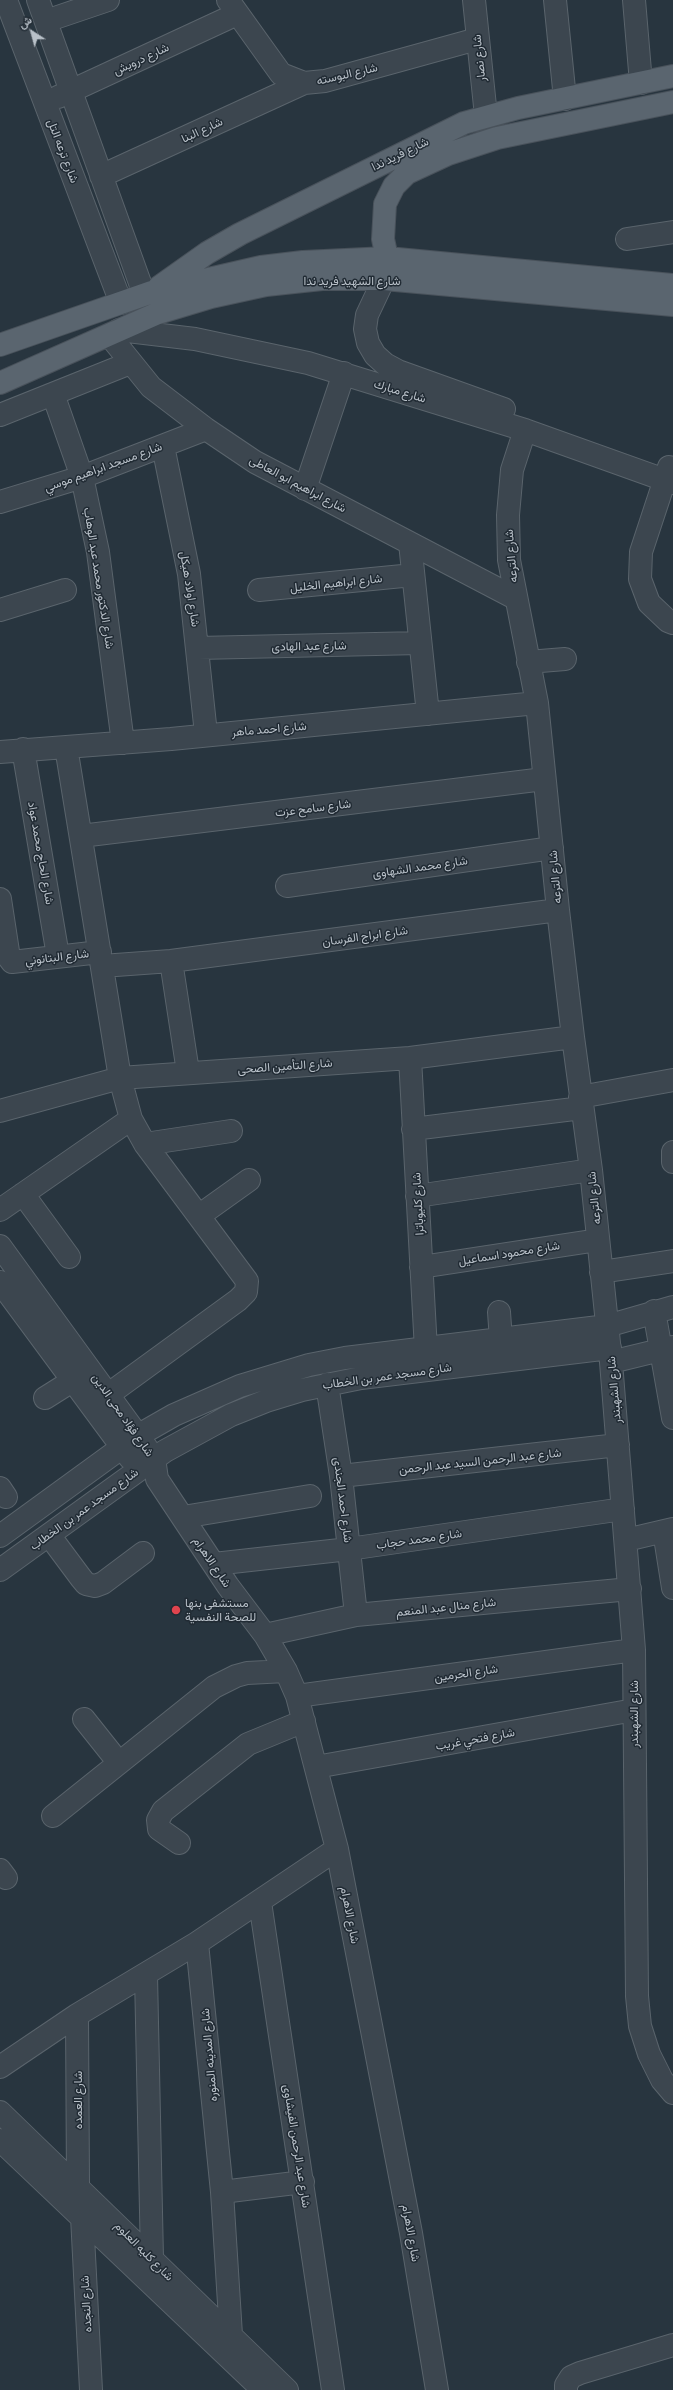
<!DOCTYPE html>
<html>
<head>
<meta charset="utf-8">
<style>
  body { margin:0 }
  #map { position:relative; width:673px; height:2390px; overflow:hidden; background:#28353f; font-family:Commissioner,Vazirmatn,sans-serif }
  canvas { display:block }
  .north { position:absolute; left:12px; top:12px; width:40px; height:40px; -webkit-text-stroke:3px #212b34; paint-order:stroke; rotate:324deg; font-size:11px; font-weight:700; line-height:16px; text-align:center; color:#b9c1c9 }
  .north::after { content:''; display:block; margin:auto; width:14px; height:18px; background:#b9c1c9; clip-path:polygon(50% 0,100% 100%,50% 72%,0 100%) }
</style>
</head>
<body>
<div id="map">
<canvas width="673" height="2390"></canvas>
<div class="north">ش</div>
</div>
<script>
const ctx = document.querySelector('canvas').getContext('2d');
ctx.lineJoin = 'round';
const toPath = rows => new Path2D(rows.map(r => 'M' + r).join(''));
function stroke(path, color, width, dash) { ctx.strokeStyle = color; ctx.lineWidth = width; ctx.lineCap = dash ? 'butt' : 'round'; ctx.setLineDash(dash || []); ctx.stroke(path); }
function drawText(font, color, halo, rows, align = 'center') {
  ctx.font = font + ' Commissioner,Vazirmatn,sans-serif'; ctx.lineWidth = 3; ctx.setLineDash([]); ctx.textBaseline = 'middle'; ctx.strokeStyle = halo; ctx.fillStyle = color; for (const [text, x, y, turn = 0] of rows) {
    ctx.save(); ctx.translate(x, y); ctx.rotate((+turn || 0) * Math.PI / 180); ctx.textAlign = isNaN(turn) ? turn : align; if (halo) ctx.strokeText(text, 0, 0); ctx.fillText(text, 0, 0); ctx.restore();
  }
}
const minor = toPath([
  [6,0,121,303],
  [38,0,144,294],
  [228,0,281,74,304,83,325,81,477,39],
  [474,0,486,116],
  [555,0,565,99],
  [634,0,641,83],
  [46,21,108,0],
  [58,97,237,14],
  [101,176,304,83],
  [627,239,673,232],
  [384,279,367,315,365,329,368,343,375,355,385,364,398,371,504,409],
  [119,330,195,339,308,363,525,430,673,483],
  [109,335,151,387,206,429,255,462,515,598],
  [53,394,82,477,98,552,123,743],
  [0,415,130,363],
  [525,430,512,470,508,515,509,560,537,703,558,910,573,1037,591,1170,611,1362,634,1650,637,1996,640,2026,649,2054,662,2080,673,2093],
  [163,446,189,574,206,734],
  [669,467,641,552,640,579,649,603,668,621,673,623],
  [305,489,344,373],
  [0,502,82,477,206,429],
  [410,543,428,714],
  [259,590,413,575],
  [0,610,65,590],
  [198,648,420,643],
  [528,662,565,659],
  [66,747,120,1078,131,1119,145,1144,247,1281,246,1292,238,1300,109,1394],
  [23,749,58,956],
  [0,752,171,739,537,703],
  [81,836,544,779],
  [287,886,552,848],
  [0,899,9,958,12,962,100,952],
  [171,961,188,1072],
  [102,966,171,961,558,910],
  [410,1058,426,1350],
  [580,1097,673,1080],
  [0,1111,120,1078,410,1058,573,1037],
  [413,1129,582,1108],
  [145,1144,231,1131],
  [673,1152,673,1162],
  [23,1194,69,1257],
  [417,1196,591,1170],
  [0,1210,131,1119],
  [200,1215,249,1180],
  [0,1246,154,1458,157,1479,228,1586,265,1635,286,1671,297,1696,337,1849,411,2233,437,2390],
  [421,1267,598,1240],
  [601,1272,673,1261],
  [0,1282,130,1458],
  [654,1311,673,1418],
  [499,1312,501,1340],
  [611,1362,673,1347],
  [327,1384,341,1476,356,1615],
  [45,1398,72,1381],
  [341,1476,618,1445],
  [0,1488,6,1497],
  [183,1517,310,1496],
  [664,1531,673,1588],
  [49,1535,81,1578,86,1584,95,1586,103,1583,143,1553],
  [0,1536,139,1435,174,1415,240,1386,309,1365,345,1358,607,1326,673,1307],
  [626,1540,673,1529],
  [214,1564,349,1549,623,1509],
  [0,1570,165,1451,231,1415,266,1401,302,1390,361,1378,610,1348],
  [265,1635,356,1615,630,1589],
  [297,1696,634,1650],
  [84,1719,119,1763],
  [316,1767,634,1710],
  [53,1816,214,1687,236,1676,247,1673,286,1671],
  [179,1843,159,1829,158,1820,163,1811,248,1744,304,1721],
  [0,1870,6,1878],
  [260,1902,333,2390],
  [146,1975,152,2259],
  [77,2015,78,2185],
  [0,2067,77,2015,197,1943],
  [0,2112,287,2390],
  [0,2140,263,2390],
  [222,2192,303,2182],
  [82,2217,91,2390],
  [231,2335,222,2192,197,1943,337,1849],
  [566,2390,566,2385,571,2377,580,2373,673,2345]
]);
const major = toPath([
  [387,258,383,239,385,204,394,186,407,173,448,154,497,138,673,102],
  [159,287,207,253,240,234,464,123,518,108,673,76],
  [0,345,152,292,261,267,303,262,387,258,673,285],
  [0,383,158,313,211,297,266,285,322,279,384,279,673,305]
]);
const markers = [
  [176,1610,5,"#e0444e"]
];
const streetNames = [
  ["شارع نصار",479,58,-96],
  ["شارع درويش",141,59,-25],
  ["شارع البوسته",347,74,-13],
  ["شارع البنا",202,130,-25],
  ["شارع ترعه التل",63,151,69],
  ["شارع فريد ندا",400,154,-26],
  ["شارع الشهيد فريد ندا",352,281],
  ["شارع مبارك",400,391,17],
  ["شارع مسجد ابراهيم موسي",103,467,-20],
  ["شارع ابراهيم ابو العاطى",298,484,28],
  ["شارع الترعه",511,556,-95],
  ["شارع الدكتور محمد عبد الوهاب",99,578,81],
  ["شارع ابراهيم الخليل",336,583,-6],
  ["شارع اولاد هيكل",190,589,81],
  ["شارع عبد الهادى",309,646,-1],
  ["شارع احمد ماهر",269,729,-5],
  ["شارع سامح عزت",313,808,-7],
  ["شارع الحاج محمد عواد",41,853,80],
  ["شارع محمد الشهاوى",420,867,-8],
  ["شارع الترعه",555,877,-95],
  ["شارع ابراج الفرسان",365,936,-8],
  ["شارع البتانوني",57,957,-7],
  ["شارع التأمين الصحى",285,1066,-4],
  ["شارع الترعه",594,1198,-96],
  ["شارع كليوباترا",418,1204,-93],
  ["شارع محمود اسماعيل",509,1253,-9],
  ["شارع مسجد عمر بن الخطاب",387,1376,-8],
  ["شارع الشهبندر",614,1390,-95],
  ["شارع فؤاد محى الدين",123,1415,55],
  ["شارع عبد الرحمن السيد عبد الرحمن",480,1461,-6],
  ["شارع احمد الجندى",343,1500,83],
  ["شارع مسجد عمر بن الخطاب",84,1509,-36],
  ["شارع محمد حجاب",419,1539,-8],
  ["شارع الاهرام",212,1562,56],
  ["شارع منال عبد المنعم",446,1607,-6],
  ["شارع الحرمين",466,1673,-8],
  ["شارع الشهبندر",634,1714,-90],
  ["شارع فتحي غريب",475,1739,-10],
  ["شارع الاهرام",350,1915,79],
  ["شارع المدينه المنوره",209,2055,-95],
  ["شارع العمده",78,2100,-90],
  ["شارع عبد الرحمن الفيشاوى",297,2146,81],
  ["شارع الاهرام",411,2233,80],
  ["شارع كليه العلوم",144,2251,45],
  ["شارع النجده",86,2304,-93]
];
const poiNames = [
  ["مستشفى بنها",185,1603],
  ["للصحة النفسية",185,1617]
];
stroke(minor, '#5a646c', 24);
stroke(major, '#49525b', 24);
stroke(minor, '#3c464f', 22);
stroke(major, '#5a656f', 22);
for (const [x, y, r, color] of markers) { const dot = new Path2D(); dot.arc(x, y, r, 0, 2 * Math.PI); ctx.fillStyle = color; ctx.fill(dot); stroke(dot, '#212b34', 1.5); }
drawText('12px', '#b9c1c9', '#212b34', streetNames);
drawText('12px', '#b9c1c9', '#212b34', poiNames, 'left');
</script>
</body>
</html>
